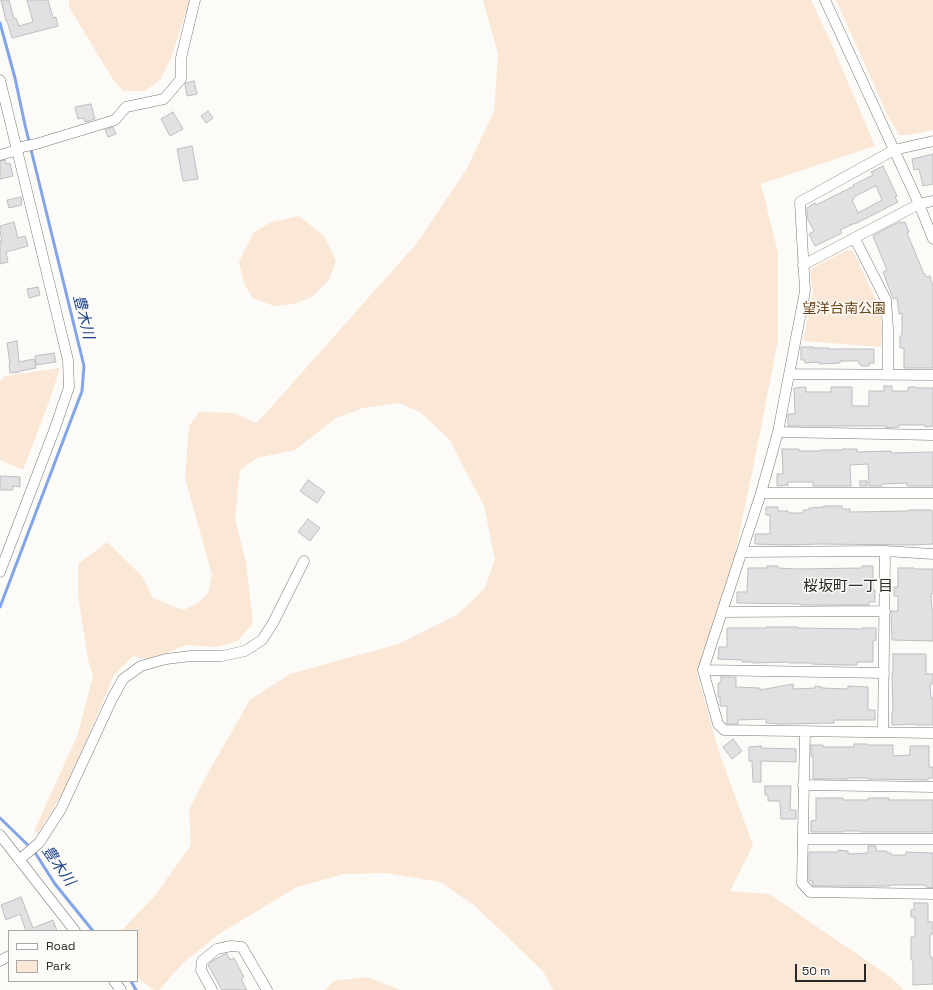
<!DOCTYPE html>
<html>
<head>
<meta charset="utf-8">
<style>
  body { margin:0 }
  #map { position:relative; width:933px; height:990px; overflow:hidden; background:#fdfbf8; font-family:"Space Grotesk",sans-serif }
  canvas { display:block }
  .legend { position:absolute; left:8px; top:930px; width:130px; height:52px; box-sizing:border-box; background:#fdfbf8; border:1px solid #a9a7a5; margin:0; padding:5px 7px; list-style:none; font-size:12px; color:#2a2928 }
  .legend li { display:flex; align-items:center; gap:8px; height:20px }
  .legend b { width:20px; border:1px solid #a9a7a5 }
  .scale { position:absolute; left:795px; top:964px; width:71px; height:18px; box-sizing:border-box; border:2px solid #2a2928; border-top:0; padding-left:5px; font-size:12px; line-height:14px; white-space:nowrap; color:#2a2928; -webkit-text-stroke:3px #fdfbf8; paint-order:stroke }
</style>
</head>
<body>
<div id="map">
<canvas width="933" height="990"></canvas>
<ul class="legend">
<li><b style="height:5px;background:#fff"></b>Road</li>
<li><b style="height:11px;background:#fbe7d5"></b>Park</li>
</ul>
<div class="scale">50 m</div>
</div>
<script>
const ctx = document.querySelector('canvas').getContext('2d');
ctx.lineJoin = 'round';
function fillPath(path, color) { ctx.fillStyle = color; ctx.fill(path, 'evenodd'); }
const toPath = rows => new Path2D(rows.map(r => 'M' + r).join(''));
function stroke(path, color, width, dash) { ctx.strokeStyle = color; ctx.lineWidth = width; ctx.lineCap = dash ? 'butt' : 'round'; ctx.setLineDash(dash || []); ctx.stroke(path); }
function drawText(font, color, halo, rows, align = 'center') {
  ctx.font = font + ' "Space Grotesk","Noto Sans JP",sans-serif'; ctx.lineWidth = 3; ctx.setLineDash([]); ctx.textBaseline = 'middle'; ctx.strokeStyle = halo; ctx.fillStyle = color; for (const [text, x, y, turn = 0] of rows) {
    ctx.save(); ctx.translate(x, y); ctx.rotate((+turn || 0) * Math.PI / 180); ctx.textAlign = isNaN(turn) ? turn : align; if (halo) ctx.strokeText(text, 0, 0); ctx.fillText(text, 0, 0); ctx.restore();
  }
}
const green = toPath([
  [69,0,190,0,171,58,161,79,145,91,123,91,114,81,69,7],
  [483,0,811,0,831,42,875,146,761,184,778,253,778,340,756,453,732,569,697,674,719,752,753,845,730,891,769,894,892,978,904,990,553,990,543,971,474,905,440,882,386,873,344,874,297,887,219,934,183,963,159,990,154,990,140,980,137,976,137,931,119,931,124,928,154,897,191,845,189,810,208,773,250,700,290,674,398,644,457,615,485,588,495,559,484,506,449,439,421,413,400,403,363,408,336,418,295,450,257,458,240,470,235,519,246,562,253,623,238,641,216,647,186,645,149,660,133,656,114,675,69,782,38,834,34,831,78,734,93,676,88,660,78,594,78,564,107,542,142,576,153,598,183,610,198,603,208,593,212,575,185,478,189,426,199,412,234,413,256,423,266,413,417,243,466,170,494,112,498,54],
  [836,0,933,0,933,130,909,135,899,135,887,114],
  [299,216,324,236,336,261,329,280,312,297,294,304,274,306,253,298,244,284,239,262,245,249,254,232,272,222],
  [847,250,853,251,880,308,882,329,881,347,803,341,813,292,810,272,814,267],
  [60,368,50,399,23,470,0,460,0,381,5,376],
  [367,977,400,990,325,990,334,981]
]);
const stream = toPath([
  [0,23,15,78,25,125,84,366,82,391,0,607],
  [0,818,34,851,55,884,93,931],
  [131,981,136,990]
]);
const building = toPath([
  [1,0,9,0,14,19,16,18,19,26,33,22,27,0,48,0,53,18,56,17,58,26,12,38,7,21,6,21,1,0],
  [194,81,197,94,187,96,185,84,186,83,194,81],
  [91,104,95,119,85,122,84,118,78,119,75,107,91,104],
  [208,111,213,118,206,123,201,116,208,111],
  [173,112,183,129,170,136,161,119,173,112],
  [113,127,116,134,108,137,105,130,113,127],
  [192,146,198,179,183,181,177,149,192,146],
  [933,154,933,184,923,186,919,169,914,170,912,159,933,154],
  [5,160,6,164,10,163,13,176,0,179,0,161,5,160],
  [883,166,897,196,895,197,898,202,855,224,855,223,840,230,842,233,815,246,809,234,814,231,807,218,807,208,815,203,816,205,854,186,853,185,873,175,871,172,883,166],
  [875,186,876,186,882,200,858,213,852,200,854,199,854,197,875,186],
  [21,197,22,205,9,208,7,200,21,197],
  [14,222,18,238,25,236,28,246,6,252,8,262,0,264,0,241,2,241,0,232,0,226,14,222],
  [900,222,901,223,905,222,909,232,907,233,924,274,925,274,926,277,930,276,933,286,933,368,904,368,904,348,900,348,900,336,902,336,902,313,899,314,897,298,893,299,883,272,887,270,873,236,891,226,900,222],
  [38,287,40,295,29,298,27,289,38,287],
  [17,341,19,362,34,359,36,368,20,371,20,372,10,373,9,364,10,364,7,343,17,341],
  [801,347,813,347,813,348,829,348,829,349,874,349,874,363,869,363,869,366,861,366,861,364,859,364,859,361,840,361,840,363,819,364,819,362,805,363,805,360,801,360,801,347],
  [54,353,56,362,36,365,35,356,54,353],
  [884,386,892,386,892,391,908,391,908,387,916,387,916,388,933,388,933,426,925,427,925,425,899,425,899,427,886,428,886,426,788,426,788,414,795,414,794,388,806,387,806,392,831,392,831,387,852,387,852,406,869,406,869,391,884,391,884,386],
  [782,449,799,449,799,451,821,451,821,450,842,450,842,449,857,449,857,452,891,451,891,453,933,452,933,486,907,486,907,483,882,484,882,486,869,486,868,464,850,465,851,486,813,486,813,482,788,482,788,485,777,486,777,474,783,474,782,449],
  [0,476,20,477,20,487,13,486,13,490,0,490,0,476],
  [308,480,325,492,317,503,300,491,308,480],
  [860,481,867,481,867,486,860,486,860,481],
  [824,506,842,506,842,509,850,509,850,512,908,511,908,510,932,510,932,512,933,512,933,544,914,545,820,544,786,545,755,544,755,534,770,534,770,515,766,515,766,507,778,507,778,511,788,511,788,513,803,513,803,510,809,510,809,508,824,507,824,506],
  [308,519,320,528,310,541,298,532,308,519],
  [767,566,778,566,778,568,797,569,862,568,862,566,873,566,873,590,875,590,875,602,869,602,869,605,801,605,801,604,737,603,737,592,747,592,748,568,767,568,767,566],
  [898,568,914,568,914,569,933,569,933,594,931,594,932,609,933,609,933,641,892,640,891,611,898,611,898,596,894,596,894,587,898,587,898,568],
  [767,627,797,627,797,628,862,629,862,628,876,628,876,640,873,641,873,662,857,662,857,665,843,665,811,664,811,663,789,663,789,662,753,663,753,662,742,662,742,660,718,659,719,647,727,647,727,628,767,628,767,627],
  [893,654,926,654,926,674,933,674,933,684,930,684,931,698,933,698,933,725,916,725,916,724,892,725,892,712,893,712,892,673,893,673,893,654],
  [721,677,736,677,736,687,760,688,760,690,793,684,793,689,815,688,815,686,822,687,822,688,848,689,848,686,868,687,868,710,875,710,875,720,834,720,834,723,781,724,766,723,766,719,738,720,738,724,727,724,727,706,720,706,720,697,718,697,718,683,721,683,721,677],
  [733,739,742,751,732,759,723,747,733,739],
  [854,744,867,744,867,745,893,745,893,756,910,755,910,746,929,746,929,767,933,767,933,778,928,778,928,780,868,779,868,778,848,778,848,779,813,779,813,756,811,756,811,745,823,745,823,747,854,747,854,744],
  [761,746,761,748,796,749,796,762,761,761,761,782,753,782,752,761,749,761,749,747,761,746],
  [765,786,791,786,790,810,796,810,796,819,781,819,780,801,768,801,768,795,765,795,765,786],
  [816,798,843,798,843,800,868,800,868,798,889,798,889,800,933,800,933,832,860,832,860,831,843,831,843,832,811,832,811,821,816,820,816,798],
  [868,846,876,846,876,851,887,851,887,853,891,853,891,855,906,855,906,852,933,853,933,888,926,887,926,885,890,885,890,886,815,886,812,885,813,881,809,881,809,852,838,852,838,850,848,851,848,854,868,853,868,846],
  [21,897,33,928,53,920,57,931,26,931,20,914,6,920,1,905,21,897],
  [914,903,928,903,928,922,933,922,933,934,930,934,930,957,932,957,932,960,933,960,933,984,913,985,913,960,911,960,911,937,915,937,915,917,911,917,911,910,914,910,914,903],
  [225,954,227,954,230,960,234,958,244,977,241,979,247,990,222,990,208,965,212,961,225,954]
]);
const minor = toPath([
  [825,0,919,204,933,239],
  [0,80,68,360,69,387,55,428,0,572],
  [933,141,894,150,800,202,805,291,778,432,761,493,703,670,718,724,724,730,933,733],
  [17,148,36,144,115,120,126,107,164,99,181,79,181,58,195,0],
  [0,155,18,150],
  [855,239,886,300,888,329,888,375],
  [803,265,919,204,933,201],
  [789,374,933,375],
  [778,432,933,435],
  [761,493,933,493],
  [742,552,885,551,933,554],
  [723,612,885,611],
  [703,670,884,673],
  [805,731,802,883,810,892,933,894],
  [883,732,885,551],
  [803,785,933,787],
  [0,835,75,931],
  [803,839,933,839],
  [19,860,39,843,61,809,112,699,123,679,141,666,166,659,191,656,222,656,245,651,262,640,273,623,304,561],
  [0,961,9,956],
  [114,981,121,990],
  [212,990,201,970,202,961,217,949,231,946,242,947,267,990]
]);
const parkNames = [
  ["望洋台南公園",844,309]
];
const waterNames = [
  ["豊木川",83,317,76],
  ["豊木川",58,866,55]
];
const neighbourhoodNames = [
  ["桜坂町一丁目",848,587]
];
fillPath(green, '#fbe7d5');
stroke(stream, '#81a5e8', 3);
fillPath(building, '#e3e0e3');
stroke(building, '#bfbdbf', 1);
stroke(minor, '#7b7876', 11);
stroke(minor, '#fff', 10);
drawText('14px', '#6b4215', '#fdfbf8', parkNames);
drawText('italic 15px', '#1a408d', '#fdfbf8', waterNames);
drawText('15px', '#2a2928', '#fdfbf8', neighbourhoodNames);
</script>
</body>
</html>
